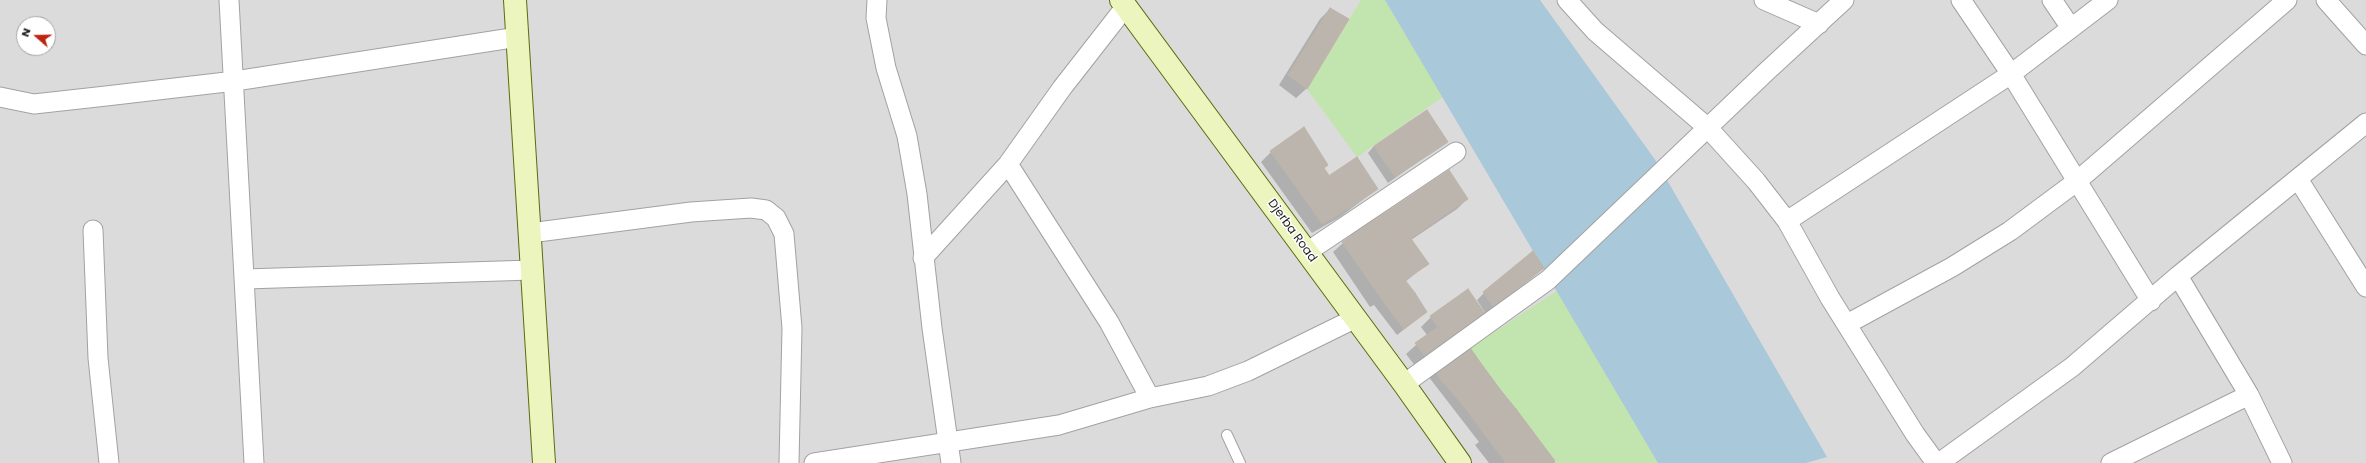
<!DOCTYPE html>
<html>
<head>
<meta charset="utf-8">
<style>
  body { margin:0 }
  #map { position:relative; width:2366px; height:463px; overflow:hidden; background:#eeece5; font-family:Poppins,sans-serif }
  canvas { display:block }
  .north { position:absolute; left:16px; top:16px; width:40px; height:40px; box-sizing:border-box; background:#fff; border:1px solid #a5a5a5; border-radius:50%; rotate:290deg; font-size:11px; font-weight:700; line-height:16px; text-align:center; color:#1e1e1e }
  .north::after { content:''; display:block; margin:auto; width:14px; height:18px; background:#bd250f; clip-path:polygon(50% 0,100% 100%,50% 72%,0 100%) }
</style>
</head>
<body>
<div id="map">
<canvas width="2366" height="463"></canvas>
<div class="north">N</div>
</div>
<script>
const ctx = document.querySelector('canvas').getContext('2d');
ctx.lineJoin = 'round';
function fillPath(path, color) { ctx.fillStyle = color; ctx.fill(path, 'evenodd'); }
const toPath = rows => new Path2D(rows.map(r => 'M' + r).join(''));
function stroke(path, color, width, dash) { ctx.strokeStyle = color; ctx.lineWidth = width; ctx.lineCap = dash ? 'butt' : 'round'; ctx.setLineDash(dash || []); ctx.stroke(path); }
function drawText(font, color, halo, rows, align = 'center') {
  ctx.font = font + ' Poppins,sans-serif'; ctx.lineWidth = 3; ctx.setLineDash([]); ctx.textBaseline = 'middle'; ctx.strokeStyle = halo; ctx.fillStyle = color; for (const [text, x, y, turn = 0] of rows) {
    ctx.save(); ctx.translate(x, y); ctx.rotate((+turn || 0) * Math.PI / 180); ctx.textAlign = isNaN(turn) ? turn : align; if (halo) ctx.strokeText(text, 0, 0); ctx.fillText(text, 0, 0); ctx.restore();
  }
}
const residential = toPath([
  [0,0,2366,0,2366,463,0,463],
  [24,24,48,24,48,48,24,48]
]);
const grass = toPath([
  [1361,0,1385,0,1443,97,1357,157,1307,89],
  [1558,290,1658,463,1556,463,1470,348]
]);
const water = toPath([
  [1385,0,1540,0,1656,161,1827,457,1806,463,1658,463]
]);
const shadow = toPath([
  [1330,9,1348,19,1306,89,1296,98,1279,85,1320,19],
  [1446,142,1388,183,1368,153,1374,146],
  [1271,152,1327,165,1323,169,1329,177,1356,158,1377,189,1340,217,1312,233,1261,162],
  [1467,199,1457,209,1411,240,1427,264,1405,282,1426,312,1397,335,1374,305,1370,307,1333,252,1343,243,1392,209],
  [1542,268,1486,314,1477,300,1484,293],
  [1485,315,1416,367,1406,354,1427,335,1421,327,1431,317],
  [1467,344,1555,463,1489,463,1475,445,1479,442,1428,376]
]);
const building = toPath([
  [1330,8,1349,19,1307,89,1288,75,1330,8],
  [1427,110,1448,142,1430,154,1409,122,1427,110],
  [1409,122,1430,154,1419,161,1396,131,1409,122],
  [1304,127,1328,165,1297,188,1270,151,1304,127],
  [1396,131,1419,161,1395,177,1374,146,1396,131],
  [1357,157,1378,189,1351,207,1330,175,1357,157],
  [1324,168,1351,207,1322,224,1297,188,1324,168],
  [1449,170,1468,199,1411,238,1391,209,1449,170],
  [1391,209,1407,233,1384,250,1366,225,1391,209],
  [1366,225,1405,280,1381,298,1342,242,1366,225],
  [1407,233,1429,264,1405,280,1384,250,1407,233],
  [1533,251,1544,268,1494,308,1483,292,1533,251],
  [1405,280,1415,293,1390,311,1381,298,1405,280],
  [1468,289,1486,315,1426,358,1415,343,1438,327,1430,316,1468,289],
  [1415,293,1427,312,1404,329,1390,311,1415,293],
  [1467,343,1475,355,1441,380,1434,369,1467,343],
  [1475,355,1494,382,1463,405,1441,380,1475,355],
  [1494,382,1516,409,1485,435,1463,405,1494,382],
  [1516,409,1555,461,1552,463,1506,463,1485,435,1516,409]
]);
const lane = toPath([
  [1227,435,1240,463]
]);
const street = toPath([
  [229,0,254,463],
  [877,0,876,18,886,68,907,136,917,194,932,328,951,463],
  [1567,0,1595,31,1708,128,1756,181,1787,221,1830,298,1915,434,1936,463],
  [1764,0,1819,24],
  [1961,0,2011,74,2151,301],
  [2052,0,2071,28],
  [2326,0,2366,45],
  [0,97,34,104,106,96,235,81,518,37],
  [1008,164,1109,322,1150,398],
  [2298,179,2366,287],
  [1787,221,2011,74,2108,0],
  [93,230,98,358,109,463],
  [530,233,691,212,751,208,766,210,776,218,784,234,792,328,789,463],
  [1307,252,1456,152],
  [923,258,1008,164,1062,88,1126,6],
  [2178,276,2249,395,2282,463],
  [245,279,532,270],
  [1847,324,1952,267,2010,231,2076,182,2287,0],
  [1404,384,1548,280,1766,72,1844,0],
  [814,463,1059,425,1150,398,1208,386,1248,371,1356,318],
  [1939,463,2072,367,2178,276,2366,123],
  [2111,463,2249,395]
]);
const secondary = toPath([
  [515,0,544,463],
  [1121,0,1404,384,1460,463]
]);
const streetNames = [
  ["Djerba Road",1292,231,54]
];
fillPath(residential, '#dcdbdb');
fillPath(grass, '#c2e5af');
fillPath(water, '#a9c8d9');
fillPath(shadow, '#0003');
fillPath(building, '#bbb5ae');
stroke(building, '#bfb5a8', 1);
stroke(lane, '#a2a2a2', 12);
stroke(street, '#a2a2a2', 21);
stroke(secondary, '#576d0d', 24);
stroke(lane, '#fff', 10);
stroke(street, '#fff', 19);
stroke(secondary, '#ebf5bd', 22);
drawText('12px', '#1e1e1e', '#fff', streetNames);
</script>
</body>
</html>
